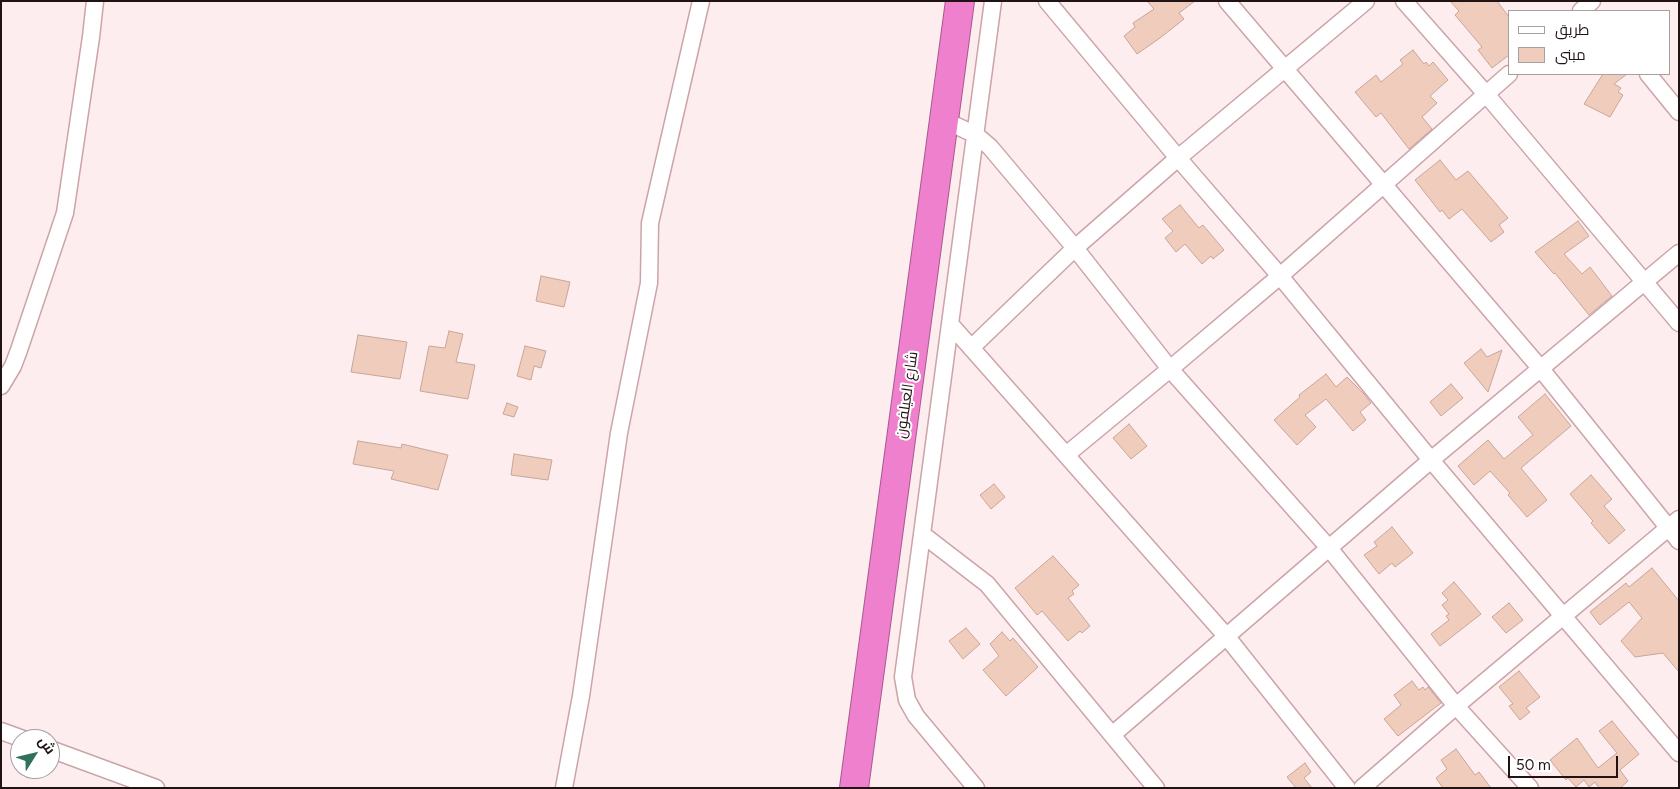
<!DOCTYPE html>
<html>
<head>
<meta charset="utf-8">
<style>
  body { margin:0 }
  #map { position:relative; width:1680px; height:789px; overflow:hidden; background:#feedee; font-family:Figtree,Cairo,sans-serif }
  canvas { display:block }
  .frame { position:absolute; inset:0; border:2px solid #211314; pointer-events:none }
  .legend { position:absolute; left:1508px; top:10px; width:162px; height:65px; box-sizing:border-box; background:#fff; border:1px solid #a6a1a1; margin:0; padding:6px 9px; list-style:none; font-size:15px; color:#211314 }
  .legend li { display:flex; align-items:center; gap:10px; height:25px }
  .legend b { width:25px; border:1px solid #a6a1a1 }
  .north { position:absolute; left:10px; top:729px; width:50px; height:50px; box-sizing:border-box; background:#fff; border:1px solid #a6a1a1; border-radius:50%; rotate:54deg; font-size:14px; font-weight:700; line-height:20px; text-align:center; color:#211314 }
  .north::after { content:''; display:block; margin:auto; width:18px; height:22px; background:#32705d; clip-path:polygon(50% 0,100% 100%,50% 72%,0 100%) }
  .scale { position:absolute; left:1508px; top:756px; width:110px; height:22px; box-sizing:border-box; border:2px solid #211314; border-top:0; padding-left:6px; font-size:15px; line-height:18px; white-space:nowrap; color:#211314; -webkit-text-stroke:4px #fff; paint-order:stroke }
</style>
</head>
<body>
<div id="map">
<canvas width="1680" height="789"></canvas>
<div class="frame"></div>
<ul class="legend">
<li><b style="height:6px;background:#fff"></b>طريق</li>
<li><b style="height:14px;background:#f0ccbd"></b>مبنى</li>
</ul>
<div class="north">ش</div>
<div class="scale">50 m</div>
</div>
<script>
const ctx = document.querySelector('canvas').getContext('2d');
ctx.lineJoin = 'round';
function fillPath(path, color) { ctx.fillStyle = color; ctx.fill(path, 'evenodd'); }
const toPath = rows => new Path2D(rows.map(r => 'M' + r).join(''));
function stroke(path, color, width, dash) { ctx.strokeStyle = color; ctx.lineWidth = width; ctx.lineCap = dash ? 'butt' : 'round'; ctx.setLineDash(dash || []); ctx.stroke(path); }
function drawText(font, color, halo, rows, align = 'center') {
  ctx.font = font + ' Figtree,Cairo,sans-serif'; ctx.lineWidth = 4; ctx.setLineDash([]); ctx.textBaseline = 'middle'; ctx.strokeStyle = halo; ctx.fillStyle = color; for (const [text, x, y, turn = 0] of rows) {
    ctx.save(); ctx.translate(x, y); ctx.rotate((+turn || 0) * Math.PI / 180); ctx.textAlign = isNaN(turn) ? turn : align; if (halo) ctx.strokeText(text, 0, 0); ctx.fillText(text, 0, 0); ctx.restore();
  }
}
const building = toPath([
  [1147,1,1195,1,1179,13,1184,19,1160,38,1137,54,1124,36,1135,27,1133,23,1154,9,1147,1],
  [1450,1,1497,1,1509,17,1509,55,1492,68,1478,50,1482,47,1455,15,1459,11,1450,1],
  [1413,50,1424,64,1426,62,1429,66,1433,62,1448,80,1430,96,1437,103,1422,117,1432,129,1409,149,1381,113,1376,117,1355,92,1376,75,1381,82,1403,64,1400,60,1413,50],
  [1603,74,1627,74,1614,84,1621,88,1618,92,1623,95,1610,117,1584,104,1603,74],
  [1440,160,1456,180,1468,171,1508,218,1499,225,1504,232,1491,242,1462,209,1449,219,1442,210,1440,212,1415,180,1440,160],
  [1180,205,1199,228,1203,225,1224,250,1213,259,1211,256,1202,264,1185,244,1176,252,1165,238,1173,231,1162,219,1180,205],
  [1578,221,1589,236,1564,254,1582,274,1590,267,1612,296,1589,315,1555,273,1554,274,1535,252,1578,221],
  [541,276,570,282,564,307,536,301,541,276],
  [449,331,463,334,456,362,475,365,468,399,420,391,429,346,445,348,449,331],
  [358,335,407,342,400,379,351,372,358,335],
  [525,346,546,351,541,368,534,366,531,380,517,376,525,346],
  [1481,349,1487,357,1502,350,1488,392,1464,363,1481,349],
  [1326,374,1336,387,1347,377,1364,394,1371,403,1360,412,1366,420,1353,431,1326,399,1305,415,1316,427,1297,445,1274,420,1300,397,1299,395,1326,374],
  [1451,384,1463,398,1441,416,1430,402,1451,384],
  [1545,394,1571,426,1521,468,1547,500,1527,517,1508,495,1510,493,1490,471,1474,485,1458,466,1488,440,1504,459,1533,435,1518,417,1545,394],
  [507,403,518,407,514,417,503,414,507,403],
  [1129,424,1147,446,1131,459,1113,438,1129,424],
  [358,441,401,448,402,444,448,455,438,490,391,479,394,471,353,464,358,441],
  [514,454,552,460,548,480,511,475,514,454],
  [1591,475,1612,499,1604,506,1625,530,1609,544,1591,523,1593,521,1570,494,1591,475],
  [994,484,1005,497,991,509,980,495,994,484],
  [1392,527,1413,553,1395,567,1392,563,1379,574,1364,555,1377,546,1374,542,1392,527],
  [1053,556,1079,585,1072,591,1074,594,1068,598,1090,626,1082,633,1080,631,1068,641,1042,611,1037,615,1015,588,1053,556],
  [1652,568,1679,601,1679,672,1663,653,1635,657,1621,641,1642,618,1629,602,1600,625,1590,612,1626,583,1629,587,1652,568],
  [1454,582,1481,614,1440,646,1431,634,1449,620,1446,616,1449,614,1442,605,1448,600,1442,593,1454,582],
  [1509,603,1523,620,1506,633,1492,617,1509,603],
  [966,628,980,644,963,659,949,641,966,628],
  [1002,632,1010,641,1013,638,1038,667,1006,696,983,670,999,656,990,644,1002,632],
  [1519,671,1540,697,1526,708,1530,712,1520,720,1509,706,1513,704,1499,687,1519,671],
  [1412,681,1419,690,1423,687,1425,690,1428,687,1441,703,1398,736,1384,719,1401,705,1394,695,1412,681],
  [1612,721,1639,754,1620,770,1628,781,1620,788,1599,788,1595,782,1589,787,1584,780,1576,787,1568,778,1566,780,1550,760,1577,738,1598,768,1617,753,1599,731,1612,721],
  [1456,749,1475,775,1479,772,1491,788,1443,788,1436,778,1447,769,1441,760,1456,749],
  [1305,763,1311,772,1304,778,1312,788,1296,788,1287,777,1305,763]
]);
const street = toPath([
  [1047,1,1178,158,1280,276,1431,460,1679,753],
  [1227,1,1541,369,1679,541],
  [1404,1,1486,94,1679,323],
  [1581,11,1592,1],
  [1648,74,1679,112],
  [944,120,976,135,990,147,1075,248,1170,369,1329,548,1456,706,1530,788],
  [951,325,1227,637,1347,788],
  [971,348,1075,248,1178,158,1366,1],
  [1,386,13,366,19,350,65,213,91,37,95,1],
  [1066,455,1170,369,1280,276,1509,74],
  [922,534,987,584,1156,788],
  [1,731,23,739],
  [1112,735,1431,460,1679,253],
  [50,749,156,788],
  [564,788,581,696,619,433,649,283,650,223,701,1],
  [976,788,916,716,907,700,903,677,993,1],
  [1362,788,1456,706,1679,519]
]);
const highway = toPath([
  [854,788,960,1]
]);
const streetNames = [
  ["شارع العيلفون",907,395,-82]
];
fillPath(building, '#f0ccbd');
stroke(building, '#c8a597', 1);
stroke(street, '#cba4a8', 19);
stroke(highway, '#a75a8d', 30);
stroke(street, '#fff', 16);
stroke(highway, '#ef80ce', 28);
drawText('15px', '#211314', '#fff', streetNames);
</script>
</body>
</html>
